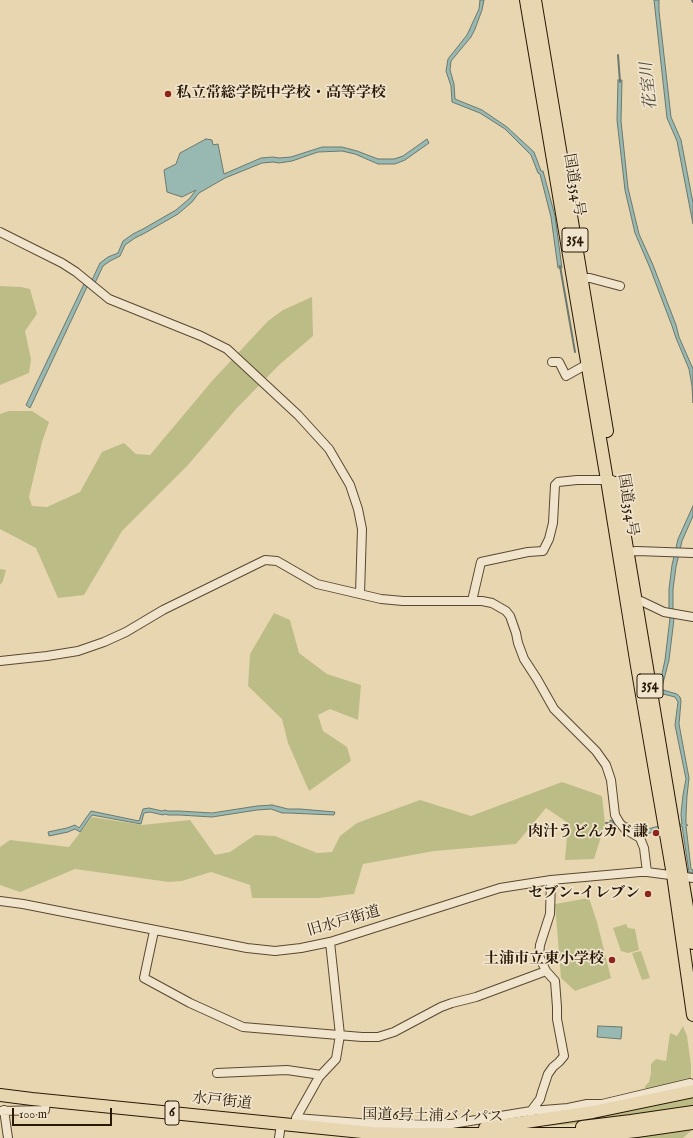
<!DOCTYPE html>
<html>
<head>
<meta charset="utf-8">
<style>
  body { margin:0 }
  #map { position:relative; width:693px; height:1138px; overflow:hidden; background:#e8d6b1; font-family:"IM FELL English",serif }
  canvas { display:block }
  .scale { position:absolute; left:12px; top:1108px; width:100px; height:18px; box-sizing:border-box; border:2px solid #291806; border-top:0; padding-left:5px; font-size:12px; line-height:14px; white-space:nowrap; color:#291806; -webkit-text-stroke:3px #f0e4cc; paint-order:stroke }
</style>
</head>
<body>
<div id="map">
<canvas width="693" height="1138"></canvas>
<div class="scale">100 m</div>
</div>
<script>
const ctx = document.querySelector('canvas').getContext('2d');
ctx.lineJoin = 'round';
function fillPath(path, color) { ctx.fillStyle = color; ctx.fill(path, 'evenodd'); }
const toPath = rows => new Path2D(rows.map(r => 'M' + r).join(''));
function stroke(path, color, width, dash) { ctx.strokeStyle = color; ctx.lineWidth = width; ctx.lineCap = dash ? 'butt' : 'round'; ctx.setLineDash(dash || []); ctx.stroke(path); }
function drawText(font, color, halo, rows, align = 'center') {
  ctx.font = font + ' "IM FELL English","Noto Serif JP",serif'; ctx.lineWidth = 3.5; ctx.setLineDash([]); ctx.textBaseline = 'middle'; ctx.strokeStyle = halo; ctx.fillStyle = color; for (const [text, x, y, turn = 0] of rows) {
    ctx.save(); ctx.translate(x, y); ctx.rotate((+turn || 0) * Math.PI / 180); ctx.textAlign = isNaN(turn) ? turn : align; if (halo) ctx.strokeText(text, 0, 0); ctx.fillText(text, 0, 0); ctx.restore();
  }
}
const green = toPath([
  [0,286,21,287,30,289,37,314,25,331,31,359,29,373,0,385],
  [312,297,313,336,279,365,236,409,188,465,122,531,84,595,58,598,36,548,0,529,0,414,9,411,32,411,49,422,42,442,29,497,32,506,47,507,80,492,102,452,124,443,136,454,150,455,212,381,268,321,283,310],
  [0,569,6,570,3,581,0,585],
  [274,613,290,620,299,653,327,674,361,685,358,720,330,709,318,715,323,731,347,747,351,761,309,791,288,743,282,719,248,686,250,654],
  [562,782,602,796,605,824,594,859,565,860,568,823,546,808,516,844,434,851,363,864,354,894,318,898,252,898,250,885,211,872,182,881,169,882,75,869,20,892,0,885,0,847,10,840,69,847,92,817,142,825,190,820,215,855,230,852,255,835,275,836,317,853,332,852,340,836,357,823,420,800,471,816],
  [589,898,597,922,611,978,575,991,561,978,555,904],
  [626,924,628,928,635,929,639,950,628,953,621,951,613,928],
  [641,951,650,978,642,980,632,953],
  [683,1026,687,1036,691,1065,691,1080,646,1091,645,1086,649,1082,651,1073,651,1064,656,1059,666,1061,670,1033,677,1036],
  [692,1095,693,1098,693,1107,690,1108,572,1124,548,1126,549,1122],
  [693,1129,683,1138,630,1138]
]);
const water = toPath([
  [480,0,484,0,482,10,475,29,471,37,451,61,450,70,454,84,455,99,482,110,507,127,534,152,541,171,543,171,555,216,562,268,558,268,551,217,540,174,538,173,531,155,505,129,480,113,452,102,451,86,446,71,448,59,467,35,479,9,480,0],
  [654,0,659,0,659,11,671,117,681,140,693,203,693,224,677,141,667,118,654,0],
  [618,80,622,80,621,121,628,188,639,234,653,265,676,325,679,337,693,369,693,403,692,386,689,369,676,338,672,326,650,268,635,233,625,190,617,120,618,80],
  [206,139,212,140,213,145,218,144,224,174,261,158,273,157,279,158,291,157,322,147,342,147,357,151,378,159,394,159,403,156,427,139,429,143,405,160,395,164,378,164,355,154,342,151,318,152,292,161,279,163,273,162,262,163,225,178,199,193,192,202,178,214,145,233,135,238,125,245,120,256,110,261,103,266,95,283,87,287,30,408,26,405,84,284,92,280,100,263,108,257,118,253,123,241,133,234,143,229,176,210,189,199,196,190,182,197,167,192,164,170,176,164,180,153,206,139],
  [693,506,693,516,682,541,676,567,673,589,673,610,674,619,669,660,662,687,663,690,677,694,680,697,681,701,679,724,689,778,687,796,686,815,686,825,688,825,686,826,691,869,693,870,693,873,689,872,682,826,656,831,641,836,626,827,617,827,610,824,610,820,618,823,628,823,641,831,655,827,682,824,681,814,683,795,686,779,675,725,678,702,675,697,663,694,659,691,659,687,665,660,670,618,669,609,669,589,672,565,678,539,693,506],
  [272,805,288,809,300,809,335,812,334,815,288,813,282,813,271,809,257,810,212,817,179,815,168,815,165,814,163,815,150,812,144,813,141,824,92,815,80,832,75,829,68,832,49,836,48,832,67,828,75,825,79,828,91,811,139,821,143,809,149,808,162,811,165,810,168,811,179,811,212,813,257,806,272,805],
  [598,1026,622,1027,621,1039,597,1037,598,1026]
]);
const stream = toPath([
  [692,0,693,2],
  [618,55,620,82],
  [560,266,575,352],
  [606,823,613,823]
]);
const minor = toPath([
  [0,232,62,263,76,272,109,299,201,336,227,349,298,415,329,449,350,485,358,509,362,529,360,594],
  [578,278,590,278,620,286],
  [552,362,559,362,566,376,591,362],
  [624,552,637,551,693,553],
  [472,601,481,562,528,552,543,551,549,539,553,523,555,485,558,482,577,480,612,480],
  [632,602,641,601,664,612,693,617],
  [0,661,47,656,78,651,104,642,126,632,163,610,265,560,277,561,317,584,381,599,403,601,482,601,492,603,506,611,510,616,516,633,518,643,524,659,537,679,554,709,596,751,606,765,611,780,615,815,619,822,625,829,640,838,644,848,647,872],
  [0,901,23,904,247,948,275,951,301,948,330,942,500,888,551,880,640,872,647,872,693,878],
  [154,931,144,978,190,1003,243,1027,362,1037,378,1037,394,1032,441,1007,452,1003,476,997,546,971],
  [217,1073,287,1070,321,1075],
  [4,1110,8,1138],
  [0,1111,45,1110,46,1101],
  [531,1113,531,1111,540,1099,542,1092,548,1074,553,1067,559,1062,564,1056,557,1019,557,1007,555,981,546,971,539,956,540,945,550,914,551,880],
  [296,1118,372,1124,452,1124,531,1111,568,1108,587,1104,602,1104,690,1083],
  [296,1121,296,1118,319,1077,336,1059,340,1035,330,942],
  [279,1138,281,1124]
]);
const highway = toPath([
  [526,0,607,480,637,666,673,875,693,1015],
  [535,0,607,431],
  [616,483,693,943],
  [0,1095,32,1099,372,1133,408,1134,609,1134,637,1131,693,1123],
  [582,1127,631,1121,693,1112],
  [485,1128,593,1112,693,1091]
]);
const markers = [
  [168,94,4,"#8f2418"],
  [656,833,4,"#8f2418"],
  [648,894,4,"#8f2418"],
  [612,960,4,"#8f2418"]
];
const shields = [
  [575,240,26],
  [650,686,26],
  [172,1113,14]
];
const shieldNames = [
  ["354",575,240],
  ["354",650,686],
  ["6",172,1113]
];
const poiNames = [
  ["私立常総学院中学校・高等学校",176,94,"left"],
  ["肉汁うどんカド謙",648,833],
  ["セブン-イレブン",640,894],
  ["土浦市立東小学校",604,960]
];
const streetNames = [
  ["国道354号",573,185,80],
  ["国道354号",627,505,81],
  ["旧水戸街道",344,922,-16],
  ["水戸街道",222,1102,6],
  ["国道6号土浦バイパス",433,1117,1]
];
const waterNames = [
  ["花室川",650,86,-96]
];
fillPath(green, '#bcbc87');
fillPath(water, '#98b8b2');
stroke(water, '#6c786d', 1);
stroke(stream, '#6c786d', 2);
stroke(minor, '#594831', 10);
stroke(highway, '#291806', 14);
stroke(minor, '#f0e4cc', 8);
stroke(highway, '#e8d6b1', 12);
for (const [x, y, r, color] of markers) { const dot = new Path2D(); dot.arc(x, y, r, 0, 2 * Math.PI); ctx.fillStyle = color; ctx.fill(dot); stroke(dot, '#f0e4cc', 1.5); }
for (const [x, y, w] of shields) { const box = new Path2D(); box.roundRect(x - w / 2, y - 12, w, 24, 3); ctx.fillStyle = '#f0e4cc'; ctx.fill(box); stroke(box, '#291806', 1); }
drawText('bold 14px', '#291806', null, shieldNames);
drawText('bold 15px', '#291806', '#f0e4cc', poiNames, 'right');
drawText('15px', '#291806', '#f0e4cc', streetNames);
drawText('italic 16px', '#4a483a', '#f0e4cc', waterNames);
</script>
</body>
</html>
